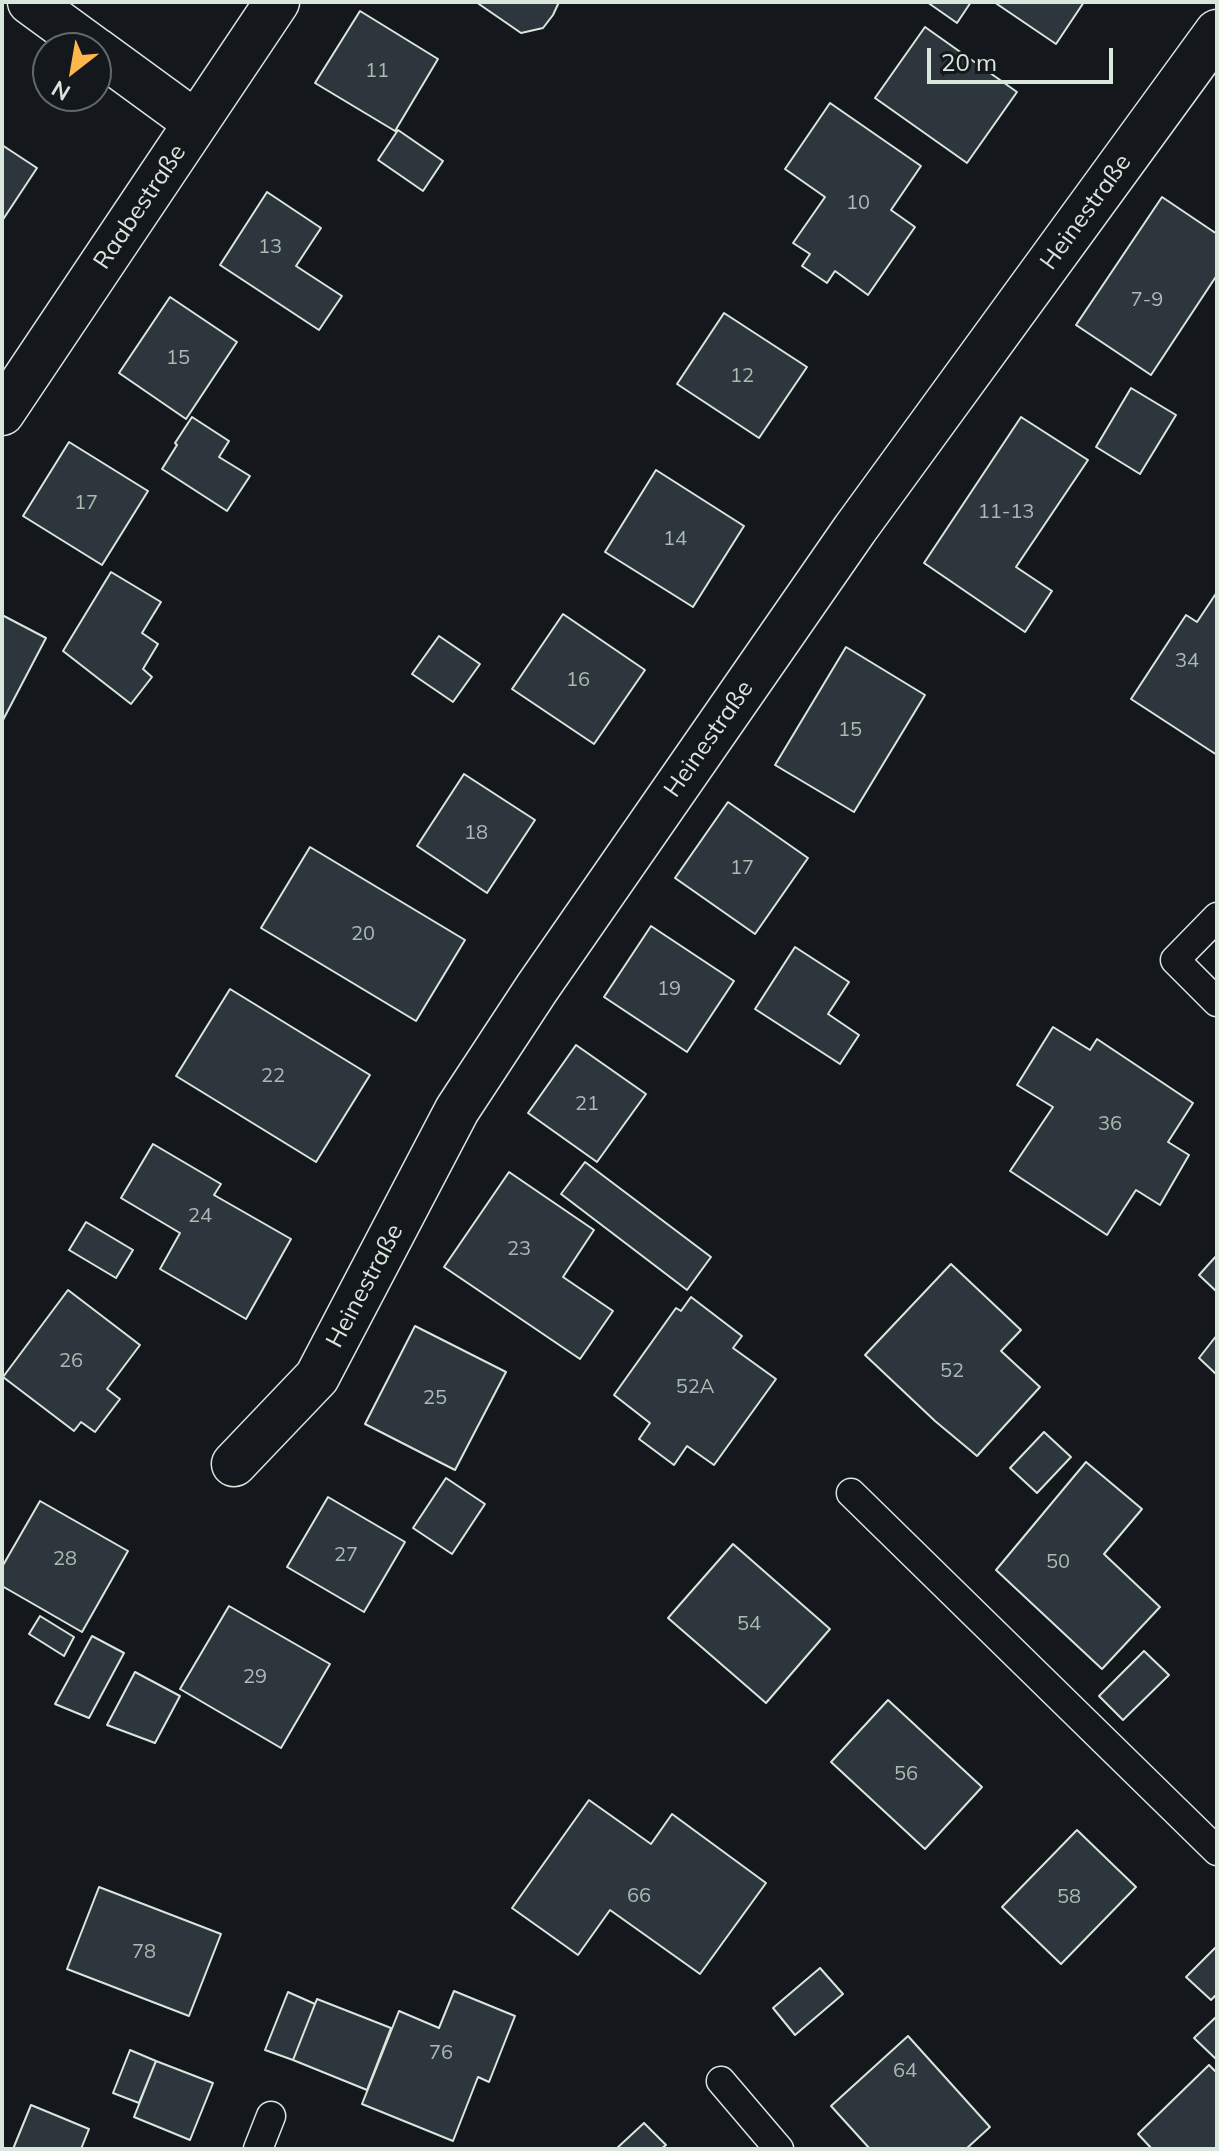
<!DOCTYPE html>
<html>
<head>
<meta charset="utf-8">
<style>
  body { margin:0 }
  #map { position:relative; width:1219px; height:2151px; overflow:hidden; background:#14181c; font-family:Mulish,sans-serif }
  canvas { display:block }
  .frame { position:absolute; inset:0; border:4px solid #d8e6dc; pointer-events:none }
  .north { position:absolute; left:32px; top:32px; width:80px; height:80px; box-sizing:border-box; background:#14181c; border:2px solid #626a69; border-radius:50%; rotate:211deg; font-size:22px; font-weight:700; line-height:32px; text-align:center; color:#d8e6dc }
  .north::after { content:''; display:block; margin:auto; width:28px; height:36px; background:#ffb74d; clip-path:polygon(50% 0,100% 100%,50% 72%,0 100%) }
  .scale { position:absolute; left:927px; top:48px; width:186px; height:36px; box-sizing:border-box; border:4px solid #d8e6dc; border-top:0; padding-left:10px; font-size:24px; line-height:28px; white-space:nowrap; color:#d8e6dc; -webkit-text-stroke:6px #14181c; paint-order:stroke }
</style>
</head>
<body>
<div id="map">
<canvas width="1219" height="2151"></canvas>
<div class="frame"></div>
<div class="north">N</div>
<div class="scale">20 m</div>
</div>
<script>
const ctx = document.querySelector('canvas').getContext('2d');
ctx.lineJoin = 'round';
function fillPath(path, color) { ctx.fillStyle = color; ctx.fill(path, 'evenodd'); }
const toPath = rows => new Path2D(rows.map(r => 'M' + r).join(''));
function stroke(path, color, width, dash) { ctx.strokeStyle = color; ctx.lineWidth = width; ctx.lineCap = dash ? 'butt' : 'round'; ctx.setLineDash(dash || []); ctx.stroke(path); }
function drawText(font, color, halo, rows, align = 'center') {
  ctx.font = font + ' Mulish,sans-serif'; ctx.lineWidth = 6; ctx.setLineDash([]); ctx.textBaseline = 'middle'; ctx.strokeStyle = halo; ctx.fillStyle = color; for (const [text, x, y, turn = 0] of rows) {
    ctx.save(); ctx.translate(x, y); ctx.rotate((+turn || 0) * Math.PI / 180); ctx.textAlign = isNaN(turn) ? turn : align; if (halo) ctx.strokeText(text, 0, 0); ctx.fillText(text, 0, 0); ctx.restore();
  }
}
const building = toPath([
  [476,2,559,2,553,15,543,28,521,33,476,2],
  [927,2,971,2,957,23,927,2],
  [994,2,1084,2,1056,44,994,2],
  [360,11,438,59,395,131,315,83,360,11],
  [925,27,1017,92,967,163,875,98,925,27],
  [830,103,921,166,891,210,915,227,868,295,835,271,827,283,802,266,810,254,793,243,825,197,785,169,830,103],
  [398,130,443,161,423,191,378,160,398,130],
  [2,145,37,168,2,221,2,145],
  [267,192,321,228,296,266,342,296,319,330,220,265,267,192],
  [1162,197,1217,234,1217,275,1151,375,1076,325,1162,197],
  [170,297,237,342,186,419,119,373,170,297],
  [724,313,807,367,759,438,677,384,724,313],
  [1131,388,1176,415,1140,474,1096,447,1131,388],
  [192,417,229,441,219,457,250,476,227,511,162,469,177,445,175,443,192,417],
  [1021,417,1088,460,1016,567,1052,591,1025,632,924,563,1021,417],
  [69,442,148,491,102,565,23,516,69,442],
  [656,470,744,526,693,607,605,552,656,470],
  [111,572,161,602,142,633,158,644,143,669,152,677,131,704,63,651,111,572],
  [1217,592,1217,755,1131,699,1186,615,1197,622,1217,592],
  [563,614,645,670,594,744,512,689,563,614],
  [2,615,46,638,3,720,2,719,2,615],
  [439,636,480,664,453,702,412,674,439,636],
  [846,647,925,695,854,812,775,765,846,647],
  [464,774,535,820,487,893,417,846,464,774],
  [728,802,808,858,755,934,675,878,728,802],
  [310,847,465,940,416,1021,261,928,310,847],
  [651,926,734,981,687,1052,604,997,651,926],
  [795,947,849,982,828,1014,859,1035,840,1064,755,1009,795,947],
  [230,989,370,1075,316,1162,176,1076,230,989],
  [1053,1027,1090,1050,1097,1039,1193,1103,1168,1142,1189,1155,1160,1205,1136,1190,1107,1235,1010,1171,1053,1107,1017,1085,1053,1027],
  [576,1045,646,1094,597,1162,528,1113,576,1045],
  [153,1144,221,1184,214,1195,291,1239,246,1319,160,1269,180,1233,121,1198,153,1144],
  [585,1162,711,1257,687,1290,561,1194,585,1162],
  [509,1172,594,1230,563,1277,613,1311,580,1359,444,1267,509,1172],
  [86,1222,133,1250,116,1278,69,1250,86,1222],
  [1217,1255,1217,1292,1199,1275,1217,1255],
  [951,1264,1021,1330,1001,1351,1040,1387,977,1456,935,1421,865,1355,951,1264],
  [68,1290,140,1345,107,1389,120,1399,95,1432,81,1422,74,1431,3,1377,68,1290],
  [691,1297,742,1336,733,1348,776,1379,714,1465,687,1446,674,1465,639,1439,650,1423,614,1395,676,1308,681,1311,691,1297],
  [415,1326,506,1372,455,1470,365,1424,415,1326],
  [1217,1335,1217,1375,1199,1358,1217,1335],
  [1044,1432,1071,1457,1037,1493,1010,1468,1044,1432],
  [1086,1462,1142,1509,1104,1554,1160,1607,1102,1669,996,1570,1086,1462],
  [446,1478,485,1504,452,1554,413,1528,446,1478],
  [328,1497,405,1542,364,1612,287,1567,328,1497],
  [40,1501,128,1551,82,1632,2,1586,2,1567,40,1501],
  [733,1544,830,1629,766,1703,668,1618,733,1544],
  [229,1606,330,1664,281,1748,180,1689,229,1606],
  [40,1616,74,1637,64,1656,29,1634,40,1616],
  [92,1636,124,1653,89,1718,55,1704,92,1636],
  [1144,1651,1169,1675,1123,1720,1099,1696,1144,1651],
  [135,1672,180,1696,155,1743,107,1725,135,1672],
  [888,1700,982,1787,925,1849,831,1762,888,1700],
  [589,1800,651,1844,672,1814,766,1883,700,1974,610,1910,578,1955,512,1908,589,1800],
  [1077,1830,1136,1887,1061,1964,1002,1907,1077,1830],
  [99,1887,221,1934,189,2016,67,1969,99,1887],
  [1217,1946,1217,1994,1211,2000,1186,1977,1217,1946],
  [820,1968,843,1994,795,2035,773,2008,820,1968],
  [454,1991,515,2016,489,2082,478,2077,453,2141,362,2104,399,2011,439,2028,454,1991],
  [288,1992,315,2004,293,2060,265,2050,288,1992],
  [317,1999,391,2028,367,2090,293,2060,317,1999],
  [1217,2016,1217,2060,1194,2038,1217,2016],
  [908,2036,990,2127,966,2149,870,2149,831,2106,908,2036],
  [130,2050,156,2061,139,2103,113,2093,130,2050],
  [156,2061,213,2083,190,2140,134,2117,156,2061],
  [1209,2065,1217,2073,1217,2149,1152,2149,1138,2134,1209,2065],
  [31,2105,89,2129,81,2149,13,2149,31,2105],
  [644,2123,666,2145,661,2149,616,2149,644,2123]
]);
const service = toPath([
  [1217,917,1175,960,1217,1002],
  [851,1493,1217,1851],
  [721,2081,779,2149],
  [258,2149,271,2116]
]);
const minor = toPath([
  [30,2,93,48],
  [96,50,196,123],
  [2,413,277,2],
  [234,1464,317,1377,457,1110,537,988,855,529,1217,32]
]);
const numberNames = [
  ["11",377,71],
  ["10",858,203],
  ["13",270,247],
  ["7-9",1147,300],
  ["15",178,358],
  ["12",742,376],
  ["17",86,503],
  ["11-13",1006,512],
  ["14",675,539],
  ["34",1187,661],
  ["16",578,680],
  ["15",850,730],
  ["18",476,833],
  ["17",742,868],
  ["20",363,934],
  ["19",669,989],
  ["22",273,1076],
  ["21",587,1104],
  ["36",1110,1124],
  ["24",200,1216],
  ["23",519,1249],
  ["26",71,1361],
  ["52",952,1371],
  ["52A",695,1387],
  ["25",435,1398],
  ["27",346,1555],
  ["28",65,1559],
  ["50",1058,1562],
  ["54",749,1624],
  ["29",255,1677],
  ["56",906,1774],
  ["66",639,1896],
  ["58",1069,1897],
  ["78",144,1952],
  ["76",441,2053],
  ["64",905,2071]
];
const streetNames = [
  ["Raabestraße",140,207,-56],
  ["Heinestraße",1086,212,-54],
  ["Heinestraße",709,739,-55],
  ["Heinestraße",365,1286,-62]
];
fillPath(building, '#2c363c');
stroke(building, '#d8e6dc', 2);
stroke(service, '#d8e6dc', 31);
stroke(minor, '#d8e6dc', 47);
stroke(service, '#14181c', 28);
stroke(minor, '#14181c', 44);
drawText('20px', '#adbab4', null, numberNames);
drawText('24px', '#d8e6dc', '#14181c', streetNames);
</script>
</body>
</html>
